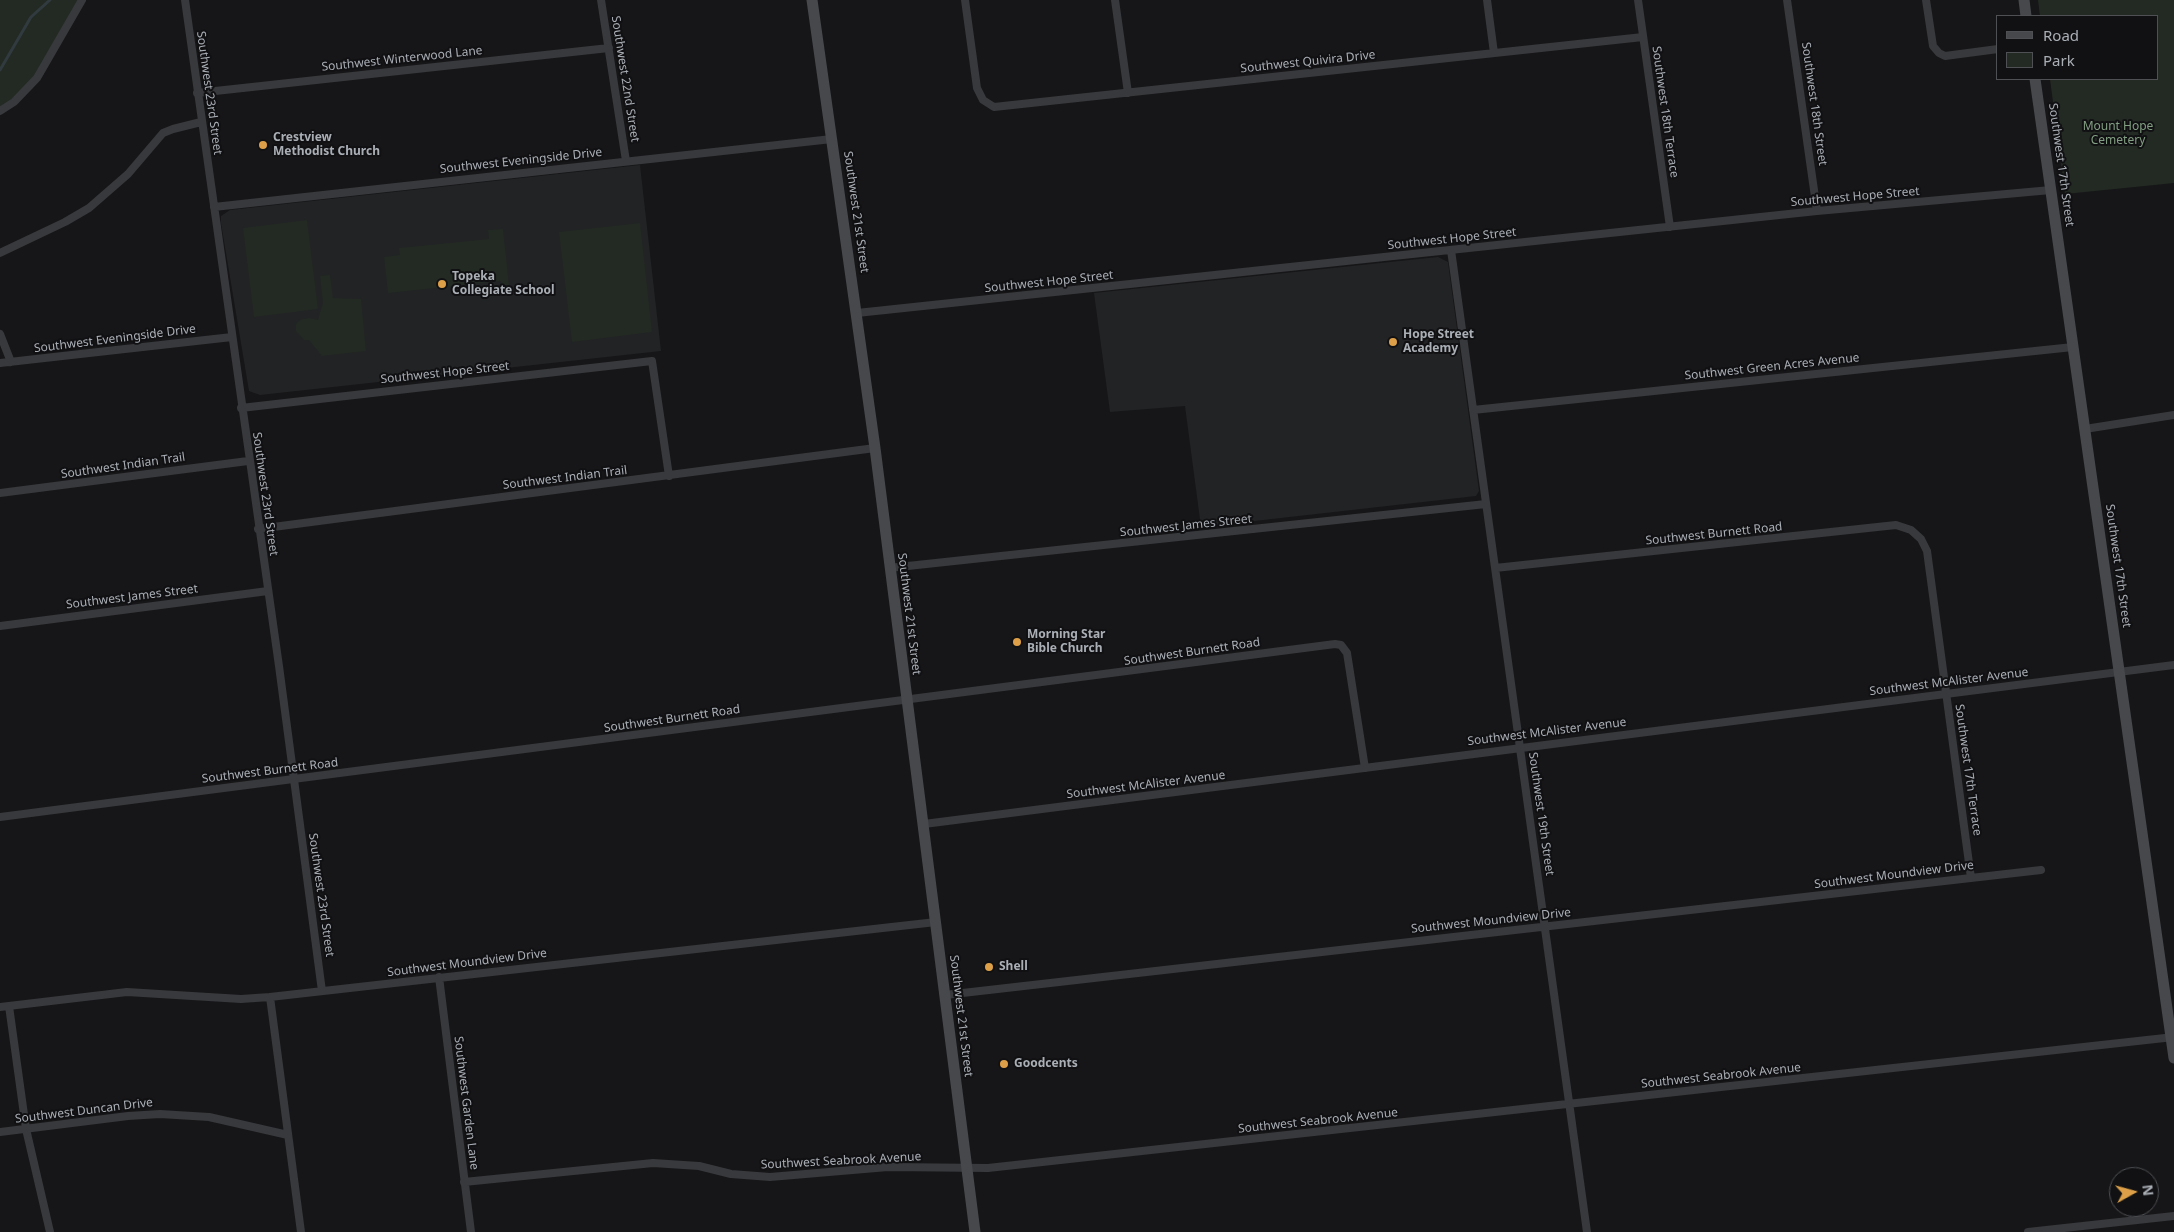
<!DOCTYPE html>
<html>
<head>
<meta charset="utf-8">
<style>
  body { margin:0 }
  #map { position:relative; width:2174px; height:1232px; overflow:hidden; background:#161618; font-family:"Noto Sans",sans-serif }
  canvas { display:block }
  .legend { position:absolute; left:1996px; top:15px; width:162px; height:65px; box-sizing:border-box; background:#111113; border:1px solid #4e5054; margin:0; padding:6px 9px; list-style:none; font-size:15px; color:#aaafb6 }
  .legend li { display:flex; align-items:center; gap:10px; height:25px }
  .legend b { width:25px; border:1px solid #4e5054 }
  .north { position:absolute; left:2109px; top:1167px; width:50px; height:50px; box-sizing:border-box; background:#111113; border:1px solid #4e5054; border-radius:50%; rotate:83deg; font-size:14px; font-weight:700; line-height:20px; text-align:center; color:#aaafb6 }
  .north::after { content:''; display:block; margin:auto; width:18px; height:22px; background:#dda049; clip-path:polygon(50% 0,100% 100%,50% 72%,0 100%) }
</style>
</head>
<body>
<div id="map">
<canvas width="2174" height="1232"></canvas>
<ul class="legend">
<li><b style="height:6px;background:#46484c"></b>Road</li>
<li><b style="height:14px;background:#232a23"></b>Park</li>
</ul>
<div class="north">N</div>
</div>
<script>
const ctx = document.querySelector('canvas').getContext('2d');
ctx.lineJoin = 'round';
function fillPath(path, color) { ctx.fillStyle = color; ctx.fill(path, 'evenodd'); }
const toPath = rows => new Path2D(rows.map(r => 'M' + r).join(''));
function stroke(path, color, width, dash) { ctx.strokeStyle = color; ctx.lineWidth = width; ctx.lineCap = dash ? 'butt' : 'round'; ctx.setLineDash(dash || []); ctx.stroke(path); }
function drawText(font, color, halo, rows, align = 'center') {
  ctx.font = font + ' "Noto Sans",sans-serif'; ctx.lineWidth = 4; ctx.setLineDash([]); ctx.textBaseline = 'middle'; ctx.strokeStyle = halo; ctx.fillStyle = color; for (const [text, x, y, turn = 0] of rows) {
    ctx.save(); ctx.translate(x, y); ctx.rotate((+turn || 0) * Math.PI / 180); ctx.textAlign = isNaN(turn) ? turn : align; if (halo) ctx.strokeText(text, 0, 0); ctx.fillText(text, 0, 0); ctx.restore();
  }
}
const built = toPath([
  [640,165,661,351,260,395,249,391,221,223,221,216,230,210],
  [1438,257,1448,262,1449,270,1479,491,1476,496,1201,527,1185,406,1110,412,1094,293]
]);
const green = toPath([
  [0,0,82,0,42,69,0,111],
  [2038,0,2174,0,2174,183,2065,194,2050,79,2158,79,2158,16,2040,16],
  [307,220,318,309,254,317,243,228],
  [640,223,652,332,572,342,559,232],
  [503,229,510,295,503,295,501,281,388,293,384,257,400,255,399,248,489,239,488,230],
  [330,275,333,298,361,299,366,351,322,356,309,340,304,340,296,331,296,324,300,320,309,318,318,320,323,303,320,276]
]);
const stream = toPath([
  [0,70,31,17,50,0]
]);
const minor = toPath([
  [185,0,279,666,322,991],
  [601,0,626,161],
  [965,0,977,88,983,100,994,107,1643,37],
  [1115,0,1128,93],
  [1487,0,1494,53],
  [1638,0,1670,227],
  [1787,0,1817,211],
  [1926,0,1933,46,1939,53,1945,56,1998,49],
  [197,93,609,48],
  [0,111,14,102,37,78,82,0],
  [214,207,832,139],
  [1451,250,1587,1232],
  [0,253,65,222,89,208,128,174,163,133,173,129,201,122],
  [857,313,1817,211,2051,190],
  [0,334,11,362],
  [0,363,232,337],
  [241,408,652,361,669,476],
  [1473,410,2073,347],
  [2085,429,2174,415],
  [0,493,248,461],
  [258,529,875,448],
  [889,568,1486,504],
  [1495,568,1896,525,1911,530,1921,539,1927,551,1971,878],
  [0,626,268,591],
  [0,817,1335,644,1341,645,1347,653,1365,768],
  [924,824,2174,665],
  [439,977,471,1232],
  [945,995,2041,870],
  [270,997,301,1232],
  [9,1006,26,1129,50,1232],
  [0,1007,127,992,241,999,270,997,936,922],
  [0,1132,128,1116,160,1114,209,1117,288,1135],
  [464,1182,653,1163,699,1166,731,1174,770,1177,888,1167,988,1168,2174,1037],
  [2028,1232,2174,1216]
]);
const secondary = toPath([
  [812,0,875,448,975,1232],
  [2024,0,2026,16],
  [2035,79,2174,1058]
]);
const markers = [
  [263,145,5,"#dda049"],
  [442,284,5,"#dda049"],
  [1393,342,5,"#dda049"],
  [1017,642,5,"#dda049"],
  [989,967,5,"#dda049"],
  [1004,1064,5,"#dda049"]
];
const streetNames = [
  ["Southwest Winterwood Lane",402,59,-6],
  ["Southwest Quivira Drive",1308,62,-6],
  ["Southwest 22nd Street",625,79,81],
  ["Southwest 23rd Street",209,93,82],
  ["Southwest 18th Street",1814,104,82],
  ["Southwest 18th Terrace",1665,112,82],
  ["Southwest Eveningside Drive",521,161,-6],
  ["Southwest 17th Street",2061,165,82],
  ["Southwest Hope Street",1855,197,-5],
  ["Southwest 21st Street",856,212,82],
  ["Southwest Hope Street",1452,239,-6],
  ["Southwest Hope Street",1049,282,-6],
  ["Southwest Eveningside Drive",115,339,-7],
  ["Southwest Green Acres Avenue",1772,367,-6],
  ["Southwest Hope Street",445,373,-6],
  ["Southwest Indian Trail",123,466,-8],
  ["Southwest Indian Trail",565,478,-7],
  ["Southwest 23rd Street",265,494,82],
  ["Southwest James Street",1186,526,-6],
  ["Southwest Burnett Road",1714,534,-6],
  ["Southwest 17th Street",2118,566,82],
  ["Southwest James Street",132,597,-7],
  ["Southwest 21st Street",909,614,83],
  ["Southwest Burnett Road",1192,652,-8],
  ["Southwest McAlister Avenue",1949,682,-7],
  ["Southwest Burnett Road",672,719,-8],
  ["Southwest McAlister Avenue",1547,732,-7],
  ["Southwest 17th Terrace",1968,770,82],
  ["Southwest Burnett Road",270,771,-7],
  ["Southwest McAlister Avenue",1146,785,-7],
  ["Southwest 19th Street",1541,814,82],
  ["Southwest Moundview Drive",1894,875,-7],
  ["Southwest 23rd Street",321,895,82],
  ["Southwest Moundview Drive",1491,921,-6],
  ["Southwest Moundview Drive",467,963,-7],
  ["Southwest 21st Street",961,1016,83],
  ["Southwest Seabrook Avenue",1721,1076,-6],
  ["Southwest Garden Lane",466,1103,83],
  ["Southwest Duncan Drive",84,1111,-7],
  ["Southwest Seabrook Avenue",1318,1121,-6],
  ["Southwest Seabrook Avenue",841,1161,-3]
];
const parkNames = [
  ["Mount Hope",2118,127],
  ["Cemetery",2118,141]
];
const poiNames = [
  ["Crestview",273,138],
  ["Methodist Church",273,152],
  ["Topeka",452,277],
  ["Collegiate School",452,291],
  ["Hope Street",1403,335],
  ["Academy",1403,349],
  ["Morning Star",1027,635],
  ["Bible Church",1027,649],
  ["Shell",999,967],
  ["Goodcents",1014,1064]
];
fillPath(built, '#222325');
fillPath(green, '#232a23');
stroke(stream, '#313a3f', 3);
stroke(minor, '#38393c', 8);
stroke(secondary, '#46484c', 11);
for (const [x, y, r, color] of markers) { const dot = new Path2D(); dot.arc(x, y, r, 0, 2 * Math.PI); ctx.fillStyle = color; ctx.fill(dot); stroke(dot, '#111113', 2); }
drawText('12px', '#aaafb6', '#111113', streetNames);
drawText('12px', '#839f83', '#111113', parkNames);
drawText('bold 12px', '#aaafb6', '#111113', poiNames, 'left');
</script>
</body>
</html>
